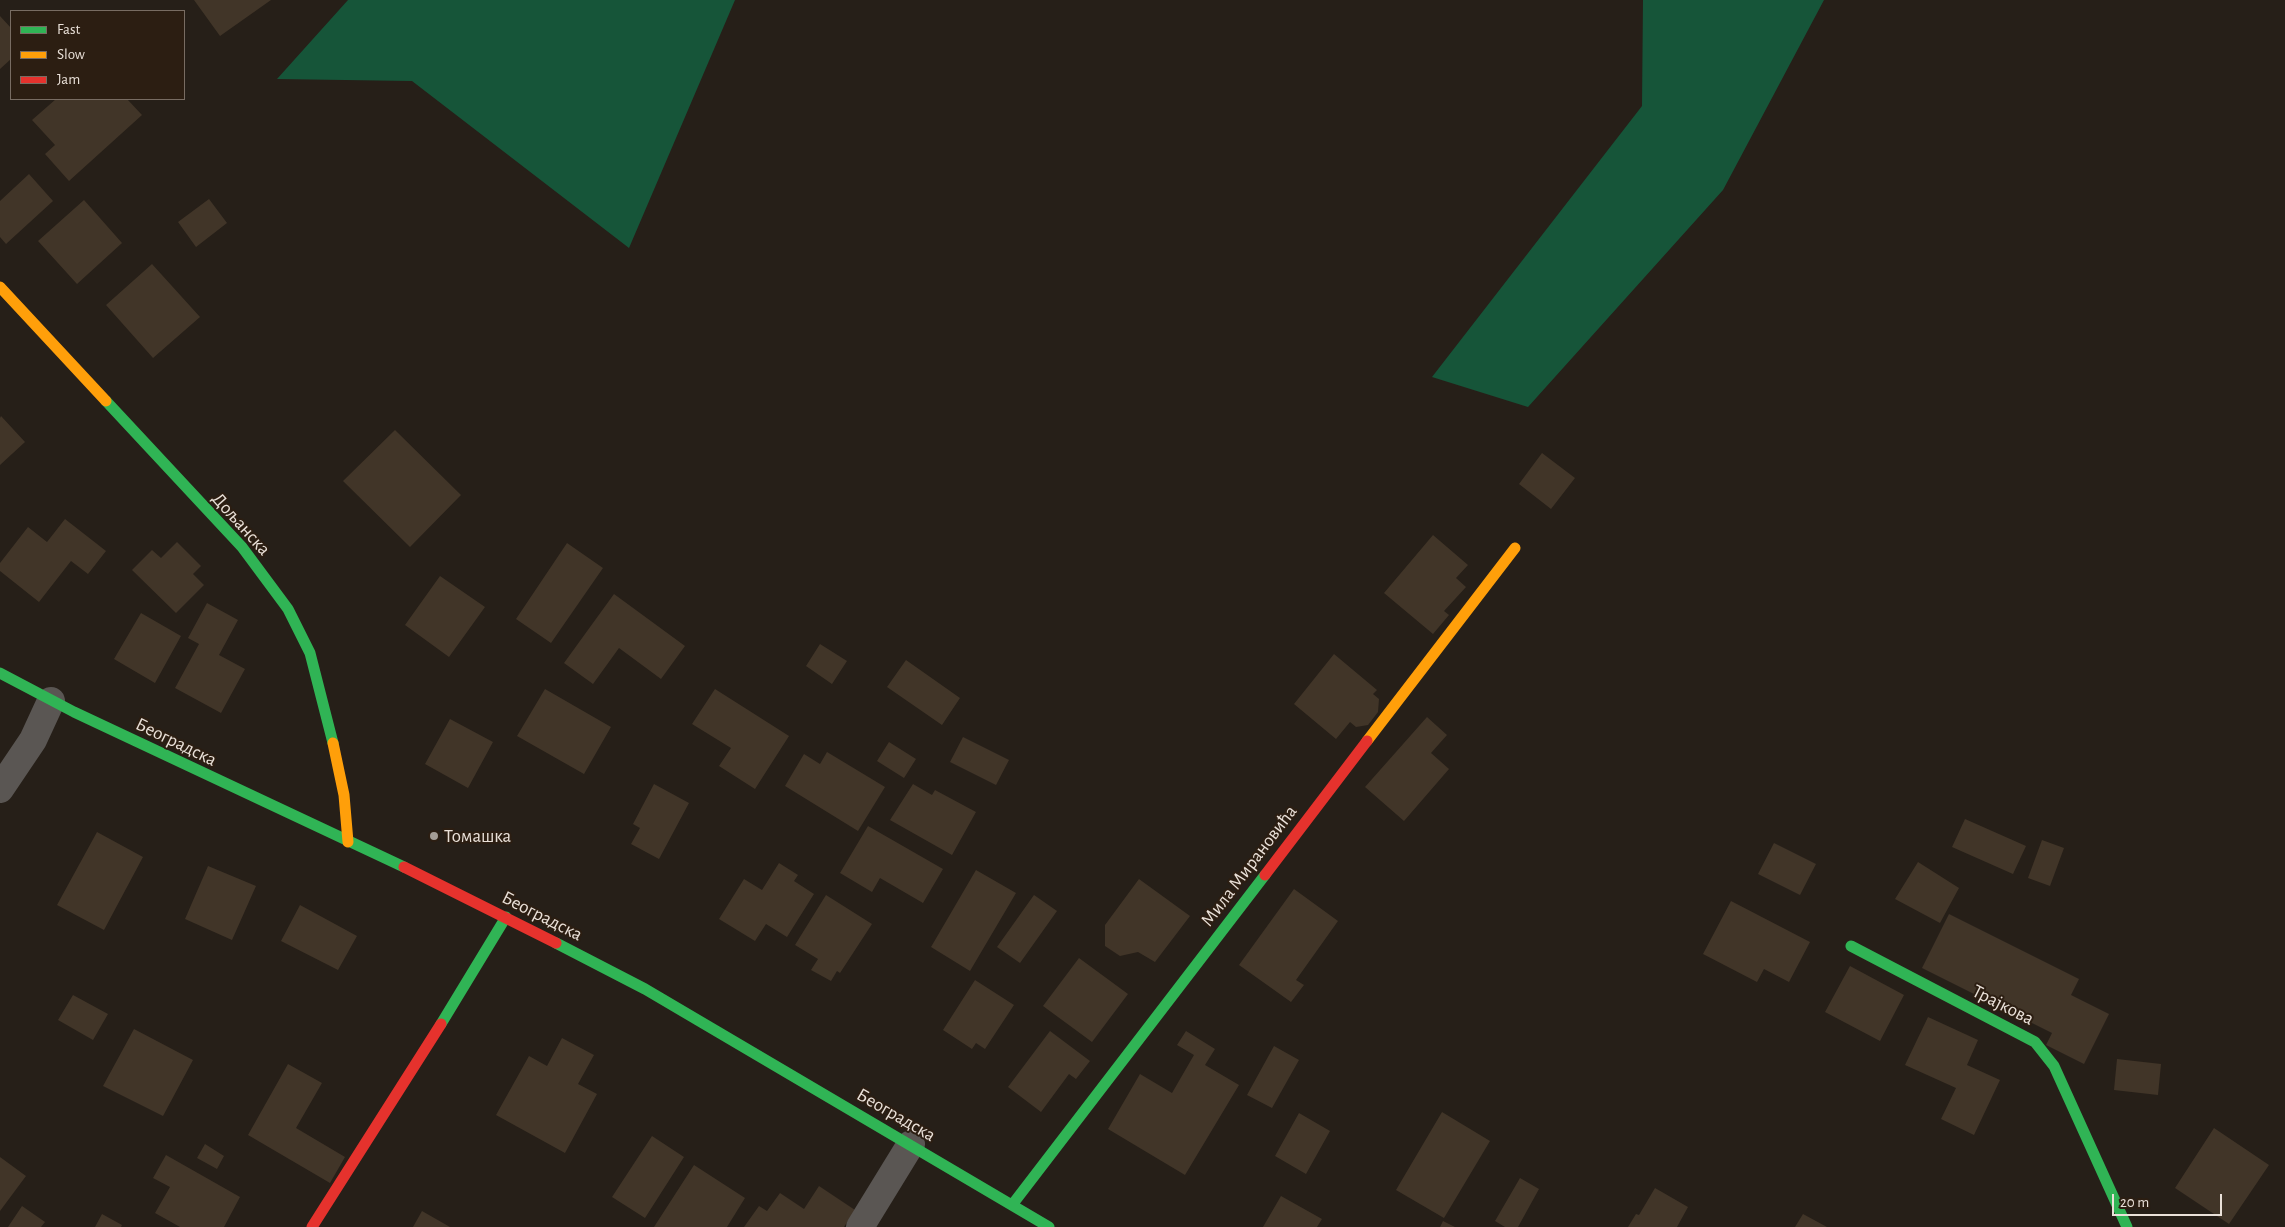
<!DOCTYPE html>
<html>
<head>
<meta charset="utf-8">
<style>
  body { margin:0 }
  #map { position:relative; width:2285px; height:1227px; overflow:hidden; background:#261f18; font-family:"Alegreya Sans",sans-serif }
  canvas { display:block }
  .legend { position:absolute; left:10px; top:10px; width:175px; height:90px; box-sizing:border-box; background:#2c1e12; border:1px solid #786c62; margin:0; padding:6px 9px; list-style:none; font-size:15px; color:#eae1d9 }
  .legend li { display:flex; align-items:center; gap:10px; height:25px }
  .legend b { width:25px; border:1px solid #786c62 }
  .scale { position:absolute; left:2112px; top:1194px; width:110px; height:22px; box-sizing:border-box; border:2px solid #eae1d9; border-top:0; padding-left:6px; font-size:15px; line-height:18px; white-space:nowrap; color:#eae1d9; -webkit-text-stroke:4px #2c1e12; paint-order:stroke }
</style>
</head>
<body>
<div id="map">
<canvas width="2285" height="1227"></canvas>
<ul class="legend">
<li><b style="height:6px;background:#30b455"></b>Fast</li>
<li><b style="height:6px;background:#ff9f0a"></b>Slow</li>
<li><b style="height:6px;background:#e5322d"></b>Jam</li>
</ul>
<div class="scale">20 m</div>
</div>
<script>
const ctx = document.querySelector('canvas').getContext('2d');
ctx.lineJoin = 'round';
function fillPath(path, color) { ctx.fillStyle = color; ctx.fill(path, 'evenodd'); }
const toPath = rows => new Path2D(rows.map(r => 'M' + r).join(''));
function stroke(path, color, width, dash) { ctx.strokeStyle = color; ctx.lineWidth = width; ctx.lineCap = dash ? 'butt' : 'round'; ctx.setLineDash(dash || []); ctx.stroke(path); }
function drawText(font, color, halo, rows, align = 'center') {
  ctx.font = font + ' "Alegreya Sans",sans-serif'; ctx.lineWidth = 4; ctx.setLineDash([]); ctx.textBaseline = 'middle'; ctx.strokeStyle = halo; ctx.fillStyle = color; for (const [text, x, y, turn = 0] of rows) {
    ctx.save(); ctx.translate(x, y); ctx.rotate((+turn || 0) * Math.PI / 180); ctx.textAlign = isNaN(turn) ? turn : align; if (halo) ctx.strokeText(text, 0, 0); ctx.fillText(text, 0, 0); ctx.restore();
  }
}
const forest = toPath([
  [348,0,735,0,629,248,412,81,277,79],
  [1643,0,1824,0,1723,190,1528,407,1432,377,1642,106]
]);
const building = toPath([
  [194,0,271,0,220,36],
  [0,16,11,28,11,59,0,69],
  [56,99,127,99,142,115,69,181,45,154,55,145,32,120],
  [29,174,53,201,6,244,0,237,0,201],
  [209,199,227,223,196,247,178,222],
  [84,200,122,243,77,284,38,241],
  [152,264,200,317,153,358,106,305],
  [1,416,25,442,0,465,0,418],
  [395,430,461,495,410,547,343,481],
  [1542,453,1575,478,1551,509,1519,484],
  [65,519,106,551,88,574,71,561,39,602,0,571,0,563,28,527,47,542],
  [1433,535,1468,565,1456,578,1466,587,1444,611,1449,615,1433,634,1384,593],
  [177,542,201,566,193,574,204,585,176,613,132,570,152,550,161,558],
  [567,543,603,568,551,643,516,619],
  [440,576,485,607,449,657,405,625],
  [614,594,685,646,661,679,619,648,593,684,564,663],
  [207,603,238,620,219,655,245,669,221,713,175,688,199,644,188,638],
  [141,613,181,636,155,683,114,659],
  [820,644,847,661,832,684,806,666],
  [1334,654,1377,690,1373,694,1379,699,1378,712,1368,725,1356,727,1350,722,1336,739,1294,704],
  [906,660,960,698,942,725,887,687],
  [545,689,611,727,584,774,517,736],
  [715,689,789,736,755,789,719,766,731,748,692,724],
  [1427,717,1447,735,1431,753,1449,769,1404,821,1365,787],
  [450,719,493,742,468,788,425,764],
  [963,737,1009,760,996,785,950,762],
  [889,742,916,759,904,778,877,761],
  [827,752,885,787,858,831,785,786,804,754,820,764],
  [654,784,689,803,659,859,631,844,640,828,633,824],
  [913,784,932,795,935,790,976,812,952,855,890,820],
  [1965,819,2026,846,2013,874,1952,847],
  [868,826,943,869,923,903,880,878,872,892,840,873],
  [97,832,143,857,104,930,57,905],
  [2042,840,2064,848,2050,886,2028,878],
  [1774,843,1816,864,1800,895,1758,874],
  [1918,862,1959,888,1940,923,1895,899],
  [779,863,798,875,794,881,814,894,787,937,766,924,755,941,719,919,744,879,762,890],
  [208,866,256,886,232,940,185,919],
  [976,870,1016,893,970,971,931,947],
  [1139,879,1190,916,1155,962,1138,952,1120,956,1105,946,1105,925],
  [1294,889,1338,921,1296,980,1304,985,1291,1002,1239,965],
  [826,895,872,924,840,973,837,971,831,981,811,970,818,959,795,945],
  [1034,895,1057,911,1020,963,997,947],
  [1731,901,1810,942,1789,982,1764,969,1757,982,1703,954],
  [300,905,357,936,338,970,281,941],
  [1949,914,2079,979,2071,995,2109,1014,2084,1064,2046,1045,2052,1033,1922,968],
  [1079,958,1128,994,1092,1042,1043,1006],
  [1850,966,1904,995,1880,1041,1825,1012],
  [975,980,1014,1005,985,1049,976,1043,972,1049,943,1030],
  [73,995,108,1014,93,1040,58,1020],
  [1928,1017,1978,1040,1967,1065,2000,1080,1974,1135,1941,1119,1956,1088,1905,1065],
  [134,1029,193,1060,163,1116,103,1086],
  [1050,1031,1090,1061,1076,1079,1069,1074,1041,1112,1008,1087],
  [1186,1031,1215,1049,1205,1065,1239,1085,1185,1175,1108,1129,1140,1074,1172,1093,1194,1055,1177,1045],
  [562,1038,594,1055,578,1084,597,1094,565,1153,496,1115,529,1056,547,1066],
  [1274,1046,1299,1060,1272,1108,1247,1095],
  [2117,1059,2161,1064,2158,1095,2114,1090],
  [288,1064,322,1083,296,1128,345,1157,330,1183,248,1135],
  [1442,1112,1490,1141,1444,1218,1396,1190],
  [1299,1113,1330,1131,1306,1174,1275,1156],
  [2214,1128,2269,1165,2229,1224,2175,1188],
  [652,1136,684,1157,645,1218,612,1197],
  [205,1144,224,1156,217,1169,197,1158],
  [166,1155,240,1197,224,1227,180,1227,155,1213,170,1187,153,1178],
  [0,1157,26,1176,0,1211],
  [694,1165,745,1198,727,1227,654,1227],
  [1520,1178,1539,1189,1518,1227,1505,1227,1495,1221],
  [819,1186,855,1210,844,1227,744,1227,759,1206,767,1211,780,1193,804,1209],
  [1655,1188,1688,1207,1677,1227,1628,1227,1636,1214,1639,1215],
  [1281,1196,1322,1219,1317,1227,1263,1227],
  [22,1206,45,1222,41,1227,8,1227],
  [422,1211,450,1227,413,1227],
  [102,1214,122,1225,121,1227,95,1227],
  [1803,1214,1827,1227,1795,1227],
  [1443,1221,1455,1227,1440,1227]
]);
const street = toPath([
  [0,789,33,740,51,701],
  [860,1227,911,1144]
]);
const fast = toPath([
  [106,401,242,547,288,609,310,653,333,743],
  [0,673,74,712,404,867],
  [556,943,645,989,1049,1227],
  [1851,946,2035,1042,2054,1066,2127,1227],
  [441,1024,506,917],
  [1012,1205,1265,875]
]);
const slow = toPath([
  [0,287,106,401],
  [1367,741,1515,548],
  [333,743,344,795,348,842]
]);
const jam = toPath([
  [404,867,556,943],
  [1265,875,1367,741],
  [312,1227,441,1024]
]);
const markers = [
  [434,836,5,"#a59d95"]
];
const streetNames = [
  ["Дољанска",241,524,48],
  ["Београдска",176,742,26],
  ["Мила Мирановића",1249,866,-53],
  ["Београдска",542,916,27],
  ["Трајкова",2003,1005,27],
  ["Београдска",896,1115,30]
];
const poiNames = [
  ["Томашка",444,836]
];
fillPath(forest, '#165539');
fillPath(building, '#413528');
stroke(street, '#5a5653', 28);
stroke(fast, '#30b455', 11);
stroke(slow, '#ff9f0a', 11);
stroke(jam, '#e5322d', 11);
for (const [x, y, r, color] of markers) { const dot = new Path2D(); dot.arc(x, y, r, 0, 2 * Math.PI); ctx.fillStyle = color; ctx.fill(dot); stroke(dot, '#2c1e12', 2); }
drawText('19px', '#eae1d9', '#2c1e12', streetNames);
drawText('19px', '#eae1d9', '#2c1e12', poiNames, 'left');
</script>
</body>
</html>
